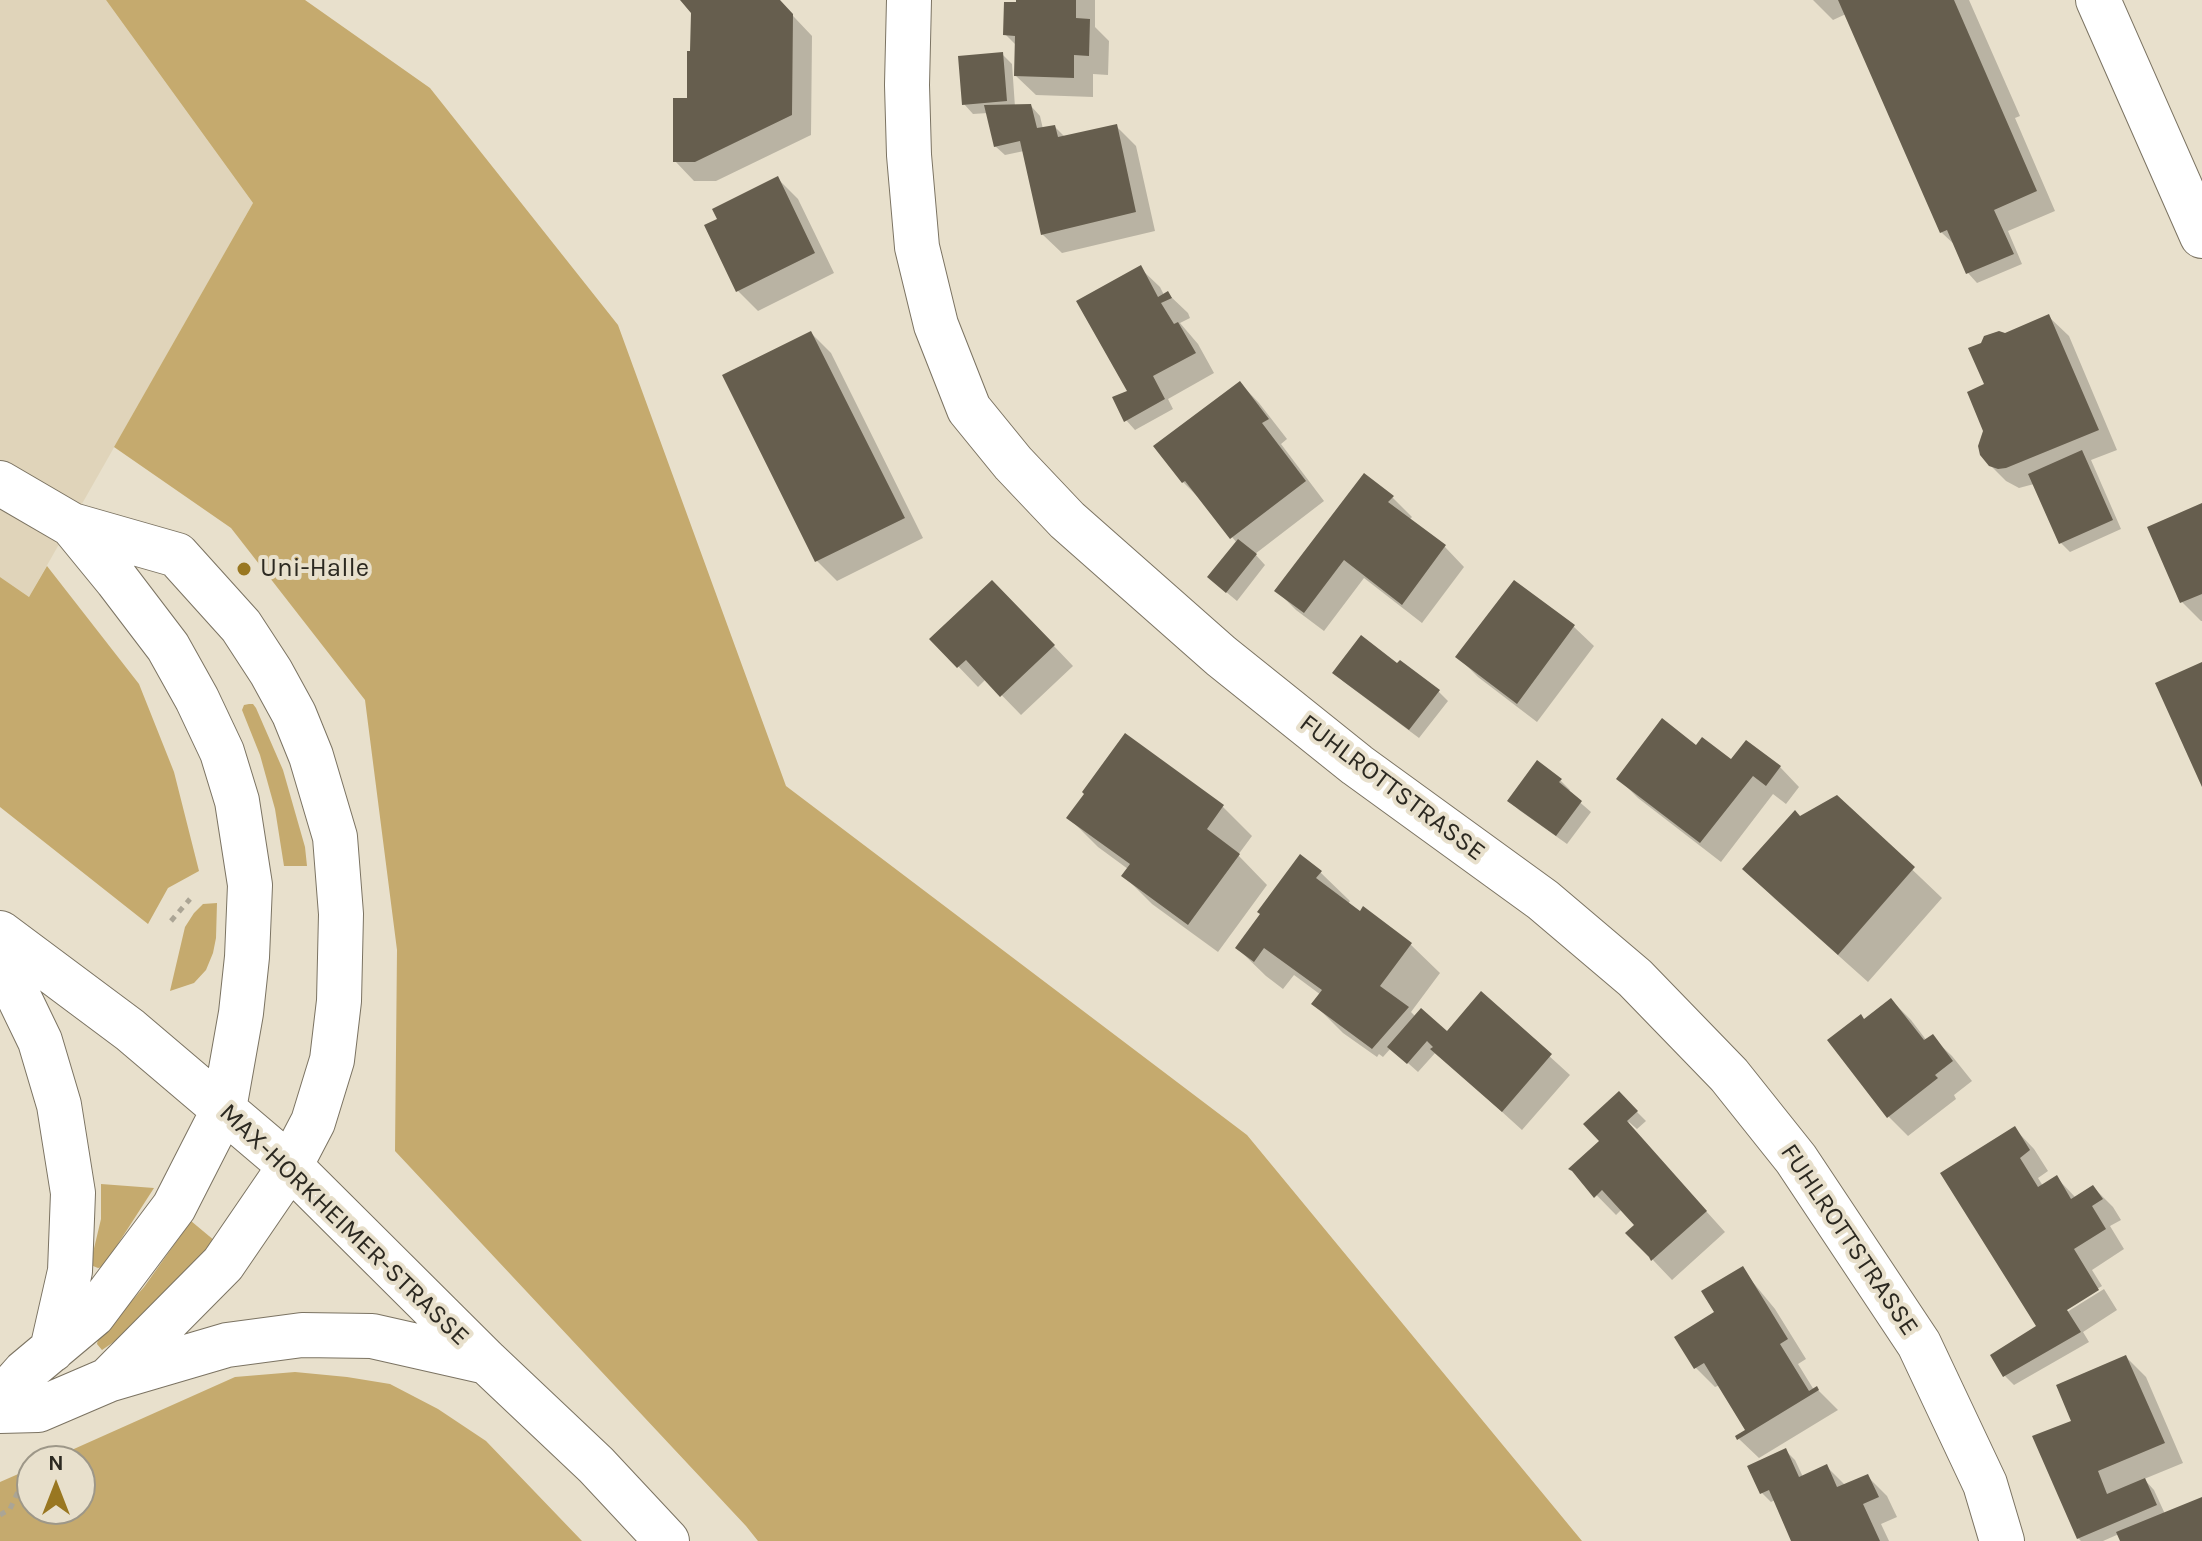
<!DOCTYPE html>
<html>
<head>
<meta charset="utf-8">
<style>
  body { margin:0 }
  #map { position:relative; width:2202px; height:1541px; overflow:hidden; background:#e8e0cc; font-family:Karla,sans-serif }
  canvas { display:block }
  .north { position:absolute; left:16px; top:1445px; width:80px; height:80px; box-sizing:border-box; background:#e8e0cc; border:2px solid #9d9788; border-radius:50%; rotate:0deg; font-size:22px; font-weight:700; line-height:32px; text-align:center; color:#2c2921 }
  .north::after { content:''; display:block; margin:auto; width:28px; height:36px; background:#997721; clip-path:polygon(50% 0,100% 100%,50% 72%,0 100%) }
</style>
</head>
<body>
<div id="map">
<canvas width="2202" height="1541"></canvas>
<div class="north">N</div>
</div>
<script>
const ctx = document.querySelector('canvas').getContext('2d');
ctx.lineJoin = 'round';
function fillPath(path, color) { ctx.fillStyle = color; ctx.fill(path, 'evenodd'); }
const toPath = rows => new Path2D(rows.map(r => 'M' + r).join(''));
function stroke(path, color, width, dash) { ctx.strokeStyle = color; ctx.lineWidth = width; ctx.lineCap = dash ? 'butt' : 'round'; ctx.setLineDash(dash || []); ctx.stroke(path); }
function drawText(font, color, halo, rows, align = 'center') {
  ctx.font = font + ' Karla,sans-serif'; ctx.lineWidth = 8; ctx.setLineDash([]); ctx.textBaseline = 'middle'; ctx.strokeStyle = halo; ctx.fillStyle = color; for (const [text, x, y, turn = 0] of rows) {
    ctx.save(); ctx.translate(x, y); ctx.rotate((+turn || 0) * Math.PI / 180); ctx.textAlign = isNaN(turn) ? turn : align; if (halo) ctx.strokeText(text, 0, 0); ctx.fillText(text, 0, 0); ctx.restore();
  }
}
const built = toPath([
  [0,0,106,0,253,203,29,597,0,577]
]);
const green = toPath([
  [106,0,305,0,430,88,618,325,786,786,1247,1135,1582,1541,758,1541,746,1526,395,1151,397,950,365,700,231,528,114,447,253,203],
  [47,566,139,684,174,772,199,871,168,888,148,924,0,807,0,577,29,597],
  [249,704,253,704,256,708,283,770,305,847,307,866,284,866,275,809,260,755,242,710,244,705],
  [217,903,216,938,213,953,206,970,194,983,170,991,185,927,194,913,203,904],
  [101,1184,154,1188,103,1267,98,1268,93,1266,91,1261,101,1219],
  [191,1221,215,1241,134,1328,102,1350,97,1344,98,1339,144,1287],
  [295,1372,347,1377,390,1384,438,1409,486,1441,582,1541,0,1541,0,1482,32,1468,32,1509,80,1509,80,1461,47,1461,235,1377]
]);
const shadow = toPath([
  [682,0,778,0,812,36,811,135,716,181,694,181,675,161,689,100,692,53,693,12],
  [1018,0,1095,0,1095,27,1109,41,1108,75,1093,74,1093,97,1036,95,1016,76,1016,45,1005,34],
  [1813,0,1969,0,2020,116,2015,118,2055,211,2008,231,2022,264,1977,283,1968,273,1957,247,1941,232,1846,14,1833,20],
  [1002,54,1012,64,1015,107,1031,106,1040,116,1043,129,1055,127,1065,137,1116,126,1136,146,1155,231,1062,253,1042,234,1024,151,1005,155,995,146,988,113,973,114,964,104],
  [778,179,798,199,834,273,758,311,738,291,720,220],
  [1140,268,1160,287,1164,295,1168,294,1188,313,1190,318,1180,323,1198,344,1214,373,1168,399,1173,409,1135,430,1126,420],
  [2049,317,2069,336,2117,450,2091,460,2121,529,2070,552,2060,542,2034,484,2019,488,2006,481,1985,460,1986,386,2005,335],
  [811,333,831,353,923,538,837,581,817,561],
  [1240,383,1259,403,1287,439,1281,444,1324,501,1255,554,1265,565,1237,601,1219,586,1237,543,1203,502,1183,482,1156,447],
  [1392,497,1412,517,1409,520,1445,547,1464,567,1422,623,1364,578,1324,631,1296,610,1277,591],
  [2202,505,2202,621,2201,621,2182,602],
  [1514,582,1574,627,1594,646,1537,722,1478,677,1458,657],
  [1012,602,1073,666,1021,715,986,679,978,687,932,639],
  [1397,666,1438,691,1448,701,1419,738,1344,682,1335,673],
  [1125,736,1223,807,1252,836,1238,855,1267,885,1218,952,1152,904,1123,875,1128,869,1098,847,1069,818],
  [1731,762,1780,767,1799,787,1786,804,1773,794,1721,862,1638,798,1618,778],
  [1560,780,1570,790,1568,792,1591,812,1567,844,1519,810,1510,801],
  [1837,798,1942,898,1868,982,1774,898,1745,869],
  [1301,857,1321,873,1350,901,1348,904,1361,914,1363,909,1411,945,1440,973,1411,1012,1416,1017,1446,1034,1481,994,1570,1075,1522,1130,1436,1052,1418,1072,1391,1048,1383,1057,1379,1054,1377,1057,1343,1033,1314,1004,1321,995,1294,975,1283,989,1266,976,1237,948],
  [1891,1000,1911,1020,1927,1041,1932,1037,1952,1056,1972,1081,1954,1095,1956,1099,1908,1136,1889,1117,1830,1041,1865,1021],
  [1619,1094,1646,1121,1637,1129,1629,1122,1627,1124,1725,1232,1672,1280,1653,1260,1636,1225,1622,1209,1616,1215,1571,1169,1602,1141],
  [2015,1129,2034,1149,2048,1171,2038,1178,2043,1186,2057,1178,2076,1198,2093,1187,2113,1207,2121,1220,2110,1226,2124,1249,2092,1270,2102,1286,2064,1309,2067,1312,2104,1289,2117,1310,2083,1332,2089,1342,2014,1385,2005,1376,2040,1328],
  [1742,1269,1775,1309,1806,1359,1798,1364,1814,1390,1817,1389,1838,1410,1759,1458,1739,1439,1748,1430,1720,1385,1715,1387,1695,1367,1717,1313],
  [2126,1357,2146,1377,2183,1463,2144,1479,2154,1490,2165,1514,2202,1499,2202,1541,2122,1541,2119,1534,2103,1541,2081,1541,2078,1538,2073,1422],
  [1786,1451,1795,1460,1803,1477,1826,1466,1846,1486,1868,1477,1887,1496,1897,1517,1881,1524,1889,1541,1793,1541,1775,1500,1771,1502,1761,1492]
]);
const building = toPath([
  [680,0,780,0,793,14,792,115,695,162,673,162,673,98,687,98,687,51,690,51,691,13],
  [1016,0,1076,0,1076,18,1090,19,1089,56,1074,55,1074,78,1014,76,1015,36,1003,35,1004,2,1016,2],
  [1838,0,1954,0,2037,191,1994,210,2014,254,1966,274,1947,230,1940,233],
  [1003,52,1007,101,962,105,958,56],
  [1031,104,1037,128,1055,125,1058,137,1117,124,1136,212,1041,235,1020,141,994,147,984,105],
  [778,176,815,253,736,292,704,225,717,219,712,209],
  [1141,265,1158,297,1168,291,1172,298,1161,303,1174,324,1178,322,1196,353,1153,376,1165,399,1124,422,1112,397,1127,391,1076,301],
  [2049,314,2099,430,2006,468,1998,469,1989,466,1980,455,1978,446,1983,431,1967,392,1984,384,1968,348,1981,343,1984,336,1999,331,2005,333],
  [811,331,905,518,815,562,722,375],
  [1240,381,1269,419,1262,423,1306,481,1230,539,1185,481,1182,483,1153,446],
  [2082,450,2113,520,2059,544,2028,474],
  [1364,473,1394,496,1388,502,1446,545,1402,605,1344,560,1304,613,1274,591],
  [2202,503,2202,594,2180,603,2147,527],
  [1238,539,1257,554,1226,593,1207,577],
  [992,580,1055,645,1000,697,966,660,957,668,929,639],
  [1514,580,1575,625,1517,704,1455,657],
  [1361,635,1397,663,1400,660,1440,690,1409,730,1332,673],
  [2202,662,2202,787,2155,683],
  [1662,718,1696,745,1702,737,1731,759,1746,740,1781,766,1766,786,1753,776,1700,843,1616,779],
  [1125,733,1224,805,1207,829,1240,854,1188,925,1121,876,1130,864,1066,818,1084,794,1082,792],
  [1537,760,1562,779,1559,782,1582,801,1556,836,1507,801],
  [1837,795,1915,867,1838,955,1742,869,1795,810,1800,816],
  [1300,854,1322,871,1316,878,1360,911,1363,906,1412,943,1380,986,1409,1007,1372,1049,1311,1004,1322,990,1264,948,1254,962,1235,948,1260,914,1257,912],
  [1481,991,1552,1054,1502,1112,1430,1049,1433,1047,1427,1041,1407,1064,1387,1047,1421,1008,1447,1031],
  [1891,998,1924,1040,1933,1034,1953,1061,1935,1075,1938,1078,1887,1118,1827,1040,1861,1014,1864,1019],
  [1619,1091,1638,1111,1627,1121,1707,1211,1651,1261,1649,1257,1625,1233,1634,1225,1602,1190,1594,1198,1572,1171,1568,1169,1599,1141,1583,1124],
  [2015,1126,2030,1150,2020,1158,2038,1187,2057,1175,2071,1199,2093,1185,2103,1199,2092,1206,2106,1229,2074,1249,2099,1290,2067,1310,2081,1332,2003,1377,1990,1355,2036,1326,1940,1173],
  [1743,1266,1788,1339,1780,1344,1809,1391,1817,1386,1819,1390,1737,1440,1735,1436,1745,1430,1704,1363,1694,1369,1674,1337,1714,1312,1701,1291],
  [2126,1355,2165,1443,2098,1471,2107,1494,2145,1478,2157,1505,2077,1539,2032,1436,2071,1421,2056,1385],
  [1786,1448,1799,1477,1827,1464,1837,1487,1868,1474,1879,1497,1863,1504,1880,1541,1791,1541,1769,1490,1760,1494,1747,1466],
  [2202,1497,2202,1541,2120,1541,2116,1532]
]);
const path = toPath([
  [171,921,190,899],
  [0,1515,10,1509,22,1483,27,1462]
]);
const minor = toPath([
  [909,0,907,85,909,155,917,247,936,325,969,409,1013,463,1067,520,1221,656,1357,765,1543,900,1635,978,1729,1075,1796,1159,1919,1344,1985,1484,2002,1541],
  [0,483,72,525,177,555,241,626,271,672,294,714,311,756,335,837,341,914,339,1001,332,1060,313,1122,290,1166,223,1264,108,1380],
  [0,933,130,1030,290,1166,487,1362,596,1465,667,1541],
  [0,958,40,1041,59,1105,73,1193,70,1271,52,1350],
  [0,1400,25,1372,93,1315,174,1207,224,1109,241,1013,247,957,250,885,237,801,222,752,197,699,168,647,117,580,72,525],
  [0,1411,38,1410,108,1380,227,1345,302,1335,372,1336,487,1362]
]);
const major = toPath([
  [2098,0,2202,236]
]);
const markers = [
  [244,569,8,"#997721"]
];
const poiNames = [
  ["Uni-Halle",260,569]
];
const streetNames = [
  ["FUHLROTTSTRASSE",1392,788,37],
  ["MAX-HORKHEIMER-STRASSE",344,1225,44],
  ["FUHLROTTSTRASSE",1849,1240,56]
];
fillPath(built, '#e0d4ba');
fillPath(green, '#c5aa6e');
fillPath(shadow, '#0003');
fillPath(building, '#665e4e');
stroke(minor, '#7b7362', 46);
stroke(major, '#7b7362', 46);
stroke(path, '#aba595', 5, [6, 6]);
stroke(minor, '#fff', 44);
stroke(major, '#fff', 44);
for (const [x, y, r, color] of markers) { const dot = new Path2D(); dot.arc(x, y, r, 0, 2 * Math.PI); ctx.fillStyle = color; ctx.fill(dot); stroke(dot, '#e8e0cc', 3); }
drawText('26px', '#2c2921', '#e8e0cc', poiNames, 'left');
drawText('26px', '#2c2921', '#e8e0cc', streetNames);
</script>
</body>
</html>
